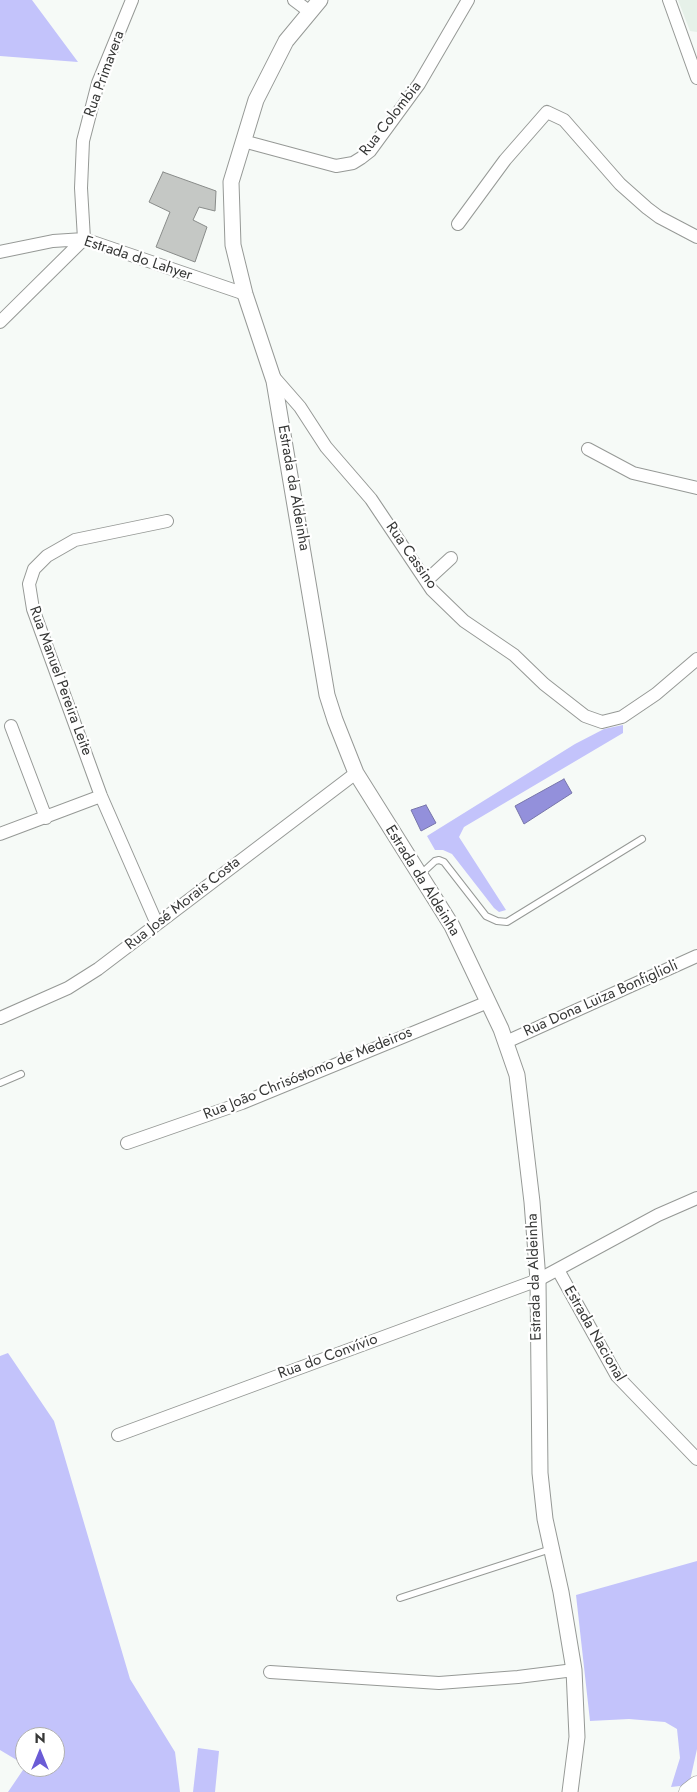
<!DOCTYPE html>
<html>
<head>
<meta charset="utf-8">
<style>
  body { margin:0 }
  #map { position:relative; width:697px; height:1792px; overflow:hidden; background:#f6faf7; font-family:Jost,sans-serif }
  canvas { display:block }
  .north { position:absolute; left:15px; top:1727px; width:50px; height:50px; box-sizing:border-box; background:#fff; border:1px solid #afafaf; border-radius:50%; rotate:0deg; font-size:14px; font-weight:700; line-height:20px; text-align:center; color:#363736 }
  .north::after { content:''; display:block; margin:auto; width:18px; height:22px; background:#6b5cd6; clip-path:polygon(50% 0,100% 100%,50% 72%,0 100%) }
</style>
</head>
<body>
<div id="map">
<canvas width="697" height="1792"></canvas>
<div class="north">N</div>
</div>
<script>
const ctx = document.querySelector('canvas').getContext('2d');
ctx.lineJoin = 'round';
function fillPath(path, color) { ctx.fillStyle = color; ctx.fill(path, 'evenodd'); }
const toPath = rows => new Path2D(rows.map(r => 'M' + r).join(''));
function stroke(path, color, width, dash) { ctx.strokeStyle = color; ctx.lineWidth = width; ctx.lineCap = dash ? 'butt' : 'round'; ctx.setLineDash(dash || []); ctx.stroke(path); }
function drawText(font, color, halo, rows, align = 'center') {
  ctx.font = font + ' Jost,sans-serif'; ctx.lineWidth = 4.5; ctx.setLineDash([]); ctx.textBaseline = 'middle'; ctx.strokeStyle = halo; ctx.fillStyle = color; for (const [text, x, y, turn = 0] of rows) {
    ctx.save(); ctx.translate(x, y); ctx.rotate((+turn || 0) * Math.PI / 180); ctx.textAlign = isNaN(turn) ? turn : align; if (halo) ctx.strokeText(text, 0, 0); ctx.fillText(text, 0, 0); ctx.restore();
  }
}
const built = toPath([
  [678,0,697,0,697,32,690,31]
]);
const green = toPath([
  [0,0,32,0,78,62,0,56],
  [623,725,623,733,464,827,459,837,506,910,499,912,494,908,452,854,443,850,435,850,427,836,575,744,604,729],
  [8,1353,54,1421,130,1679,175,1752,180,1792,8,1792,25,1767,55,1767,55,1737,25,1737,25,1765,0,1750,0,1356],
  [697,1561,697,1749,689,1785,671,1787,680,1758,677,1729,665,1722,629,1719,590,1721,576,1595],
  [198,1748,219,1751,215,1792,193,1792]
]);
const water = toPath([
  [564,779,572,793,524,824,515,806,564,779],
  [426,805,436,823,421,831,411,810,426,805]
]);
const building = toPath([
  [163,172,216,191,215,211,199,207,193,220,207,227,195,262,156,247,170,212,149,202,163,172]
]);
const service = toPath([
  [421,874,435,861,439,860,444,862,486,916,497,921,507,922,642,839],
  [0,1083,21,1074],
  [400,1598,551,1549]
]);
const minor = toPath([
  [294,0,310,12],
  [669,0,697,78],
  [243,141,336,166,353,163,361,158,370,151,419,84,468,0],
  [458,224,505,160,547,112,564,120,620,184,647,208,659,217,697,237],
  [0,252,53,241,84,239,245,294],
  [0,322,84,239,81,188,83,141,98,83,132,0],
  [272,375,300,407,326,447,371,499,432,590,464,621,514,655,544,684,585,716,602,722,622,717,656,694,697,659],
  [588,449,633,473,697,488],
  [426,581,451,558],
  [11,726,46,818],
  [0,834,101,796],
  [157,924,101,796,33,609,29,584,34,569,47,556,75,540,167,521],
  [0,1018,68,988,98,969,356,773],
  [506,1042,697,956],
  [127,1143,242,1103,488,1002],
  [558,1270,617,1376,697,1459],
  [118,1435,538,1280,658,1215,697,1198],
  [270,1672,439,1683,518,1677,574,1670]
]);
const tertiary = toPath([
  [320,0,286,41,256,100,231,182,233,245,245,294,274,381,327,695,335,720,356,773,452,926,501,1029,517,1075,532,1202,538,1280,540,1473,545,1519,561,1592,574,1670,577,1737,570,1792]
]);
const secondary = toPath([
  [688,1792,697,1785]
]);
const streetNames = [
  ["Rua Primavera",105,74,-70],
  ["Rua Colombia",391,119,-52],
  ["Estrada do Lahyer",138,259,18],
  ["Estrada da Aldeinha",293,488,80],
  ["Rua Cassino",411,556,55],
  ["Rua Manuel Pereira Leite",60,681,70],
  ["Estrada da Aldeinha",422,881,58],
  ["Rua José Morais Costa",183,904,-38],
  ["Rua Dona Luiza Bonfiglioli",601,999,-24],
  ["Rua João Chrisóstomo de Medeiros",308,1074,-22],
  ["Estrada da Aldeinha",535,1277,-92],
  ["Estrada Nacional",594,1334,60],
  ["Rua do Convívio",328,1357,-20]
];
fillPath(built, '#e6f1e9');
fillPath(green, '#c3c3fb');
fillPath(water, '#9390db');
stroke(water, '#7775aa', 1);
fillPath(building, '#c5c8c5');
stroke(building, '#888b89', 1);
stroke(service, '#969996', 8);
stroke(minor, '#969996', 14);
stroke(tertiary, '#969996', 17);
stroke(secondary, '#969996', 19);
stroke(service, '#fff', 6);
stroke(minor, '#fff', 12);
stroke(tertiary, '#fff', 15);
stroke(secondary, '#fff', 18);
drawText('15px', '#363736', '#fff', streetNames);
</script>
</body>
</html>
